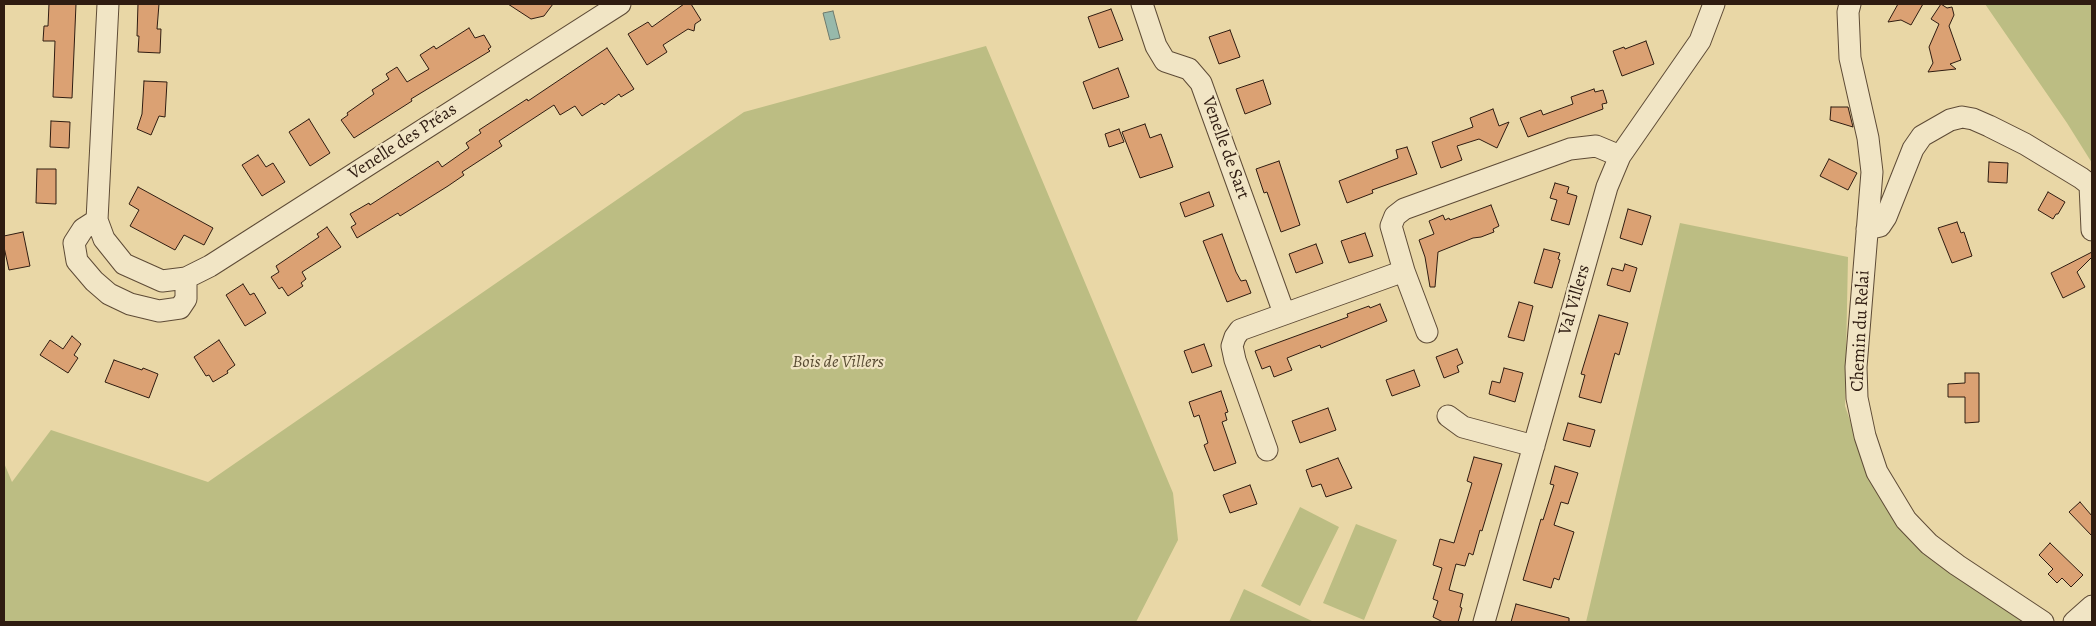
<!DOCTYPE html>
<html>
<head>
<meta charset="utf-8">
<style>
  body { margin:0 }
  #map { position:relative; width:2096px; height:626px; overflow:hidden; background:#e9d7a6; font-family:Alegreya,serif }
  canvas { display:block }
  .frame { position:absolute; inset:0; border:5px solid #2f1c11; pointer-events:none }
</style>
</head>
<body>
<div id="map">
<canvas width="2096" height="626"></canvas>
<div class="frame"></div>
</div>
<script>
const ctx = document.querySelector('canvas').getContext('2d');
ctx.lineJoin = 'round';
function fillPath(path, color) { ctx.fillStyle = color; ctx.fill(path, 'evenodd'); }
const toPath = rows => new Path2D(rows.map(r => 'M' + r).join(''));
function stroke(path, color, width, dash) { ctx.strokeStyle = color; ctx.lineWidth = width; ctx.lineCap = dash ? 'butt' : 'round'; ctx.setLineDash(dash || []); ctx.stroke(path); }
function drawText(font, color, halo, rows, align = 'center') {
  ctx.font = font + ' Alegreya,serif'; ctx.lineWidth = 4.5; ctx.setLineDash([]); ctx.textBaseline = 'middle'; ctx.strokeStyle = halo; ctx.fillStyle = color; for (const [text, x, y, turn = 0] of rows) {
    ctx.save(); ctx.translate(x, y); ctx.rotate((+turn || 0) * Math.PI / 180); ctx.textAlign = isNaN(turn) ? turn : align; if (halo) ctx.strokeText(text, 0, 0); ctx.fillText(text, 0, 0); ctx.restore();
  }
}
const green = toPath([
  [1985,4,2092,4,2092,163,2067,123],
  [986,46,1173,493,1178,540,1136,622,4,622,4,463,12,482,51,430,208,482,744,112],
  [1680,223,1848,257,1845,406,1871,482,2030,622,1586,622],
  [1300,507,1339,527,1300,606,1261,586],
  [1356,524,1397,540,1364,620,1323,603],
  [1244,589,1312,621,1312,622,1229,622]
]);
const water = toPath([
  [833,11,840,38,830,40,823,13,833,11]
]);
const building = toPath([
  [49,4,76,4,72,98,53,97,55,41,43,41,44,26,48,26,49,4],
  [138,4,159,4,157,29,161,29,160,53,138,52,139,36,137,36,138,4],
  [508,4,553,4,544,16,531,19,508,4],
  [684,4,691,4,701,20,695,24,694,31,688,29,663,45,667,52,647,65,628,34,648,22,652,27,684,4],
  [1898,4,1923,4,1911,25,1901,20,1888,22,1898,4],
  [1941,4,1947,8,1952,7,1954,15,1949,26,1961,60,1950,64,1956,69,1928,72,1933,63,1929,47,1939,24,1931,19,1941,4],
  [1111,9,1123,40,1099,48,1088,17,1111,9],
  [469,28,475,38,484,35,491,47,488,49,490,51,411,99,412,101,354,138,341,120,348,115,347,113,374,94,372,90,389,79,386,74,397,67,407,82,429,69,420,55,434,46,436,49,469,28],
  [1230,30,1240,57,1219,64,1209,37,1230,30],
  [1646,41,1654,64,1622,76,1613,51,1624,47,1625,49,1646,41],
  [607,48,634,89,621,97,619,94,604,105,602,103,582,116,575,106,560,115,554,105,499,141,502,146,462,172,464,175,448,186,400,216,398,213,357,238,351,227,356,224,350,214,369,203,370,205,438,161,442,167,469,148,466,143,481,133,479,130,527,99,528,101,607,48],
  [1118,68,1129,97,1093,109,1083,82,1118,68],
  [1263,80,1271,104,1245,114,1236,89,1263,80],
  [144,81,167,82,165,117,159,116,151,135,137,129,142,114,144,81],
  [1594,89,1595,92,1603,90,1607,103,1602,104,1603,109,1528,137,1520,118,1541,110,1543,115,1573,104,1571,97,1594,89],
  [1831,107,1848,107,1853,127,1830,120,1831,107],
  [1493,109,1499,126,1509,122,1497,148,1479,139,1457,146,1462,160,1441,168,1432,142,1473,127,1470,118,1493,109],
  [309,119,330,153,310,166,289,132,309,119],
  [51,121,70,122,69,148,50,147,51,121],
  [1145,124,1150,138,1161,134,1173,167,1140,178,1122,132,1145,124],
  [1119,129,1124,142,1109,147,1105,134,1119,129],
  [1407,147,1417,174,1372,190,1373,193,1347,203,1339,181,1398,158,1396,150,1407,147],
  [258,155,266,167,273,163,285,182,262,196,242,165,258,155],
  [1829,159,1857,173,1848,190,1820,176,1829,159],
  [1279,161,1300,225,1281,232,1267,192,1264,193,1256,169,1279,161],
  [1989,162,2008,163,2007,183,1988,182,1989,162],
  [37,169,56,169,56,204,36,203,37,169],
  [1555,183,1569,187,1567,193,1577,196,1569,225,1551,220,1557,200,1550,198,1555,183],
  [138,187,213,228,204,245,184,235,175,250,130,226,139,210,129,204,138,187],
  [1209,192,1214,206,1185,217,1180,203,1209,192],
  [2048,192,2065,202,2058,214,2056,214,2053,219,2038,210,2048,192],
  [1491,205,1499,226,1493,229,1494,232,1481,237,1473,238,1438,252,1435,287,1430,287,1425,257,1419,240,1434,234,1429,221,1443,215,1445,220,1449,218,1450,220,1491,205],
  [1628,209,1651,216,1642,245,1620,238,1628,209],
  [1957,222,1961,233,1964,232,1972,256,1952,263,1938,228,1957,222],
  [327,227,341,247,302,272,306,279,301,283,303,286,288,296,282,287,279,289,271,277,279,272,276,266,319,237,317,234,327,227],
  [23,232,30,266,9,270,4,247,4,236,23,232],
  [1365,233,1373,256,1349,263,1341,241,1365,233],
  [1222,234,1236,272,1241,281,1246,280,1251,293,1227,302,1203,241,1222,234],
  [1316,244,1323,263,1296,273,1289,254,1316,244],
  [1544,249,1560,253,1558,259,1560,260,1552,288,1534,283,1544,249],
  [2092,252,2092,257,2077,272,2085,287,2063,298,2051,273,2092,252],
  [1625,264,1637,268,1630,292,1607,285,1612,268,1623,271,1625,264],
  [243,284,250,295,254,293,266,313,245,326,226,295,243,284],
  [1519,302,1533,306,1524,341,1508,337,1519,302],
  [1380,304,1387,321,1321,348,1320,345,1287,358,1292,370,1274,377,1270,366,1262,369,1255,351,1348,317,1347,314,1369,306,1370,308,1380,304],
  [1599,315,1628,323,1619,355,1615,353,1601,403,1579,397,1585,375,1581,374,1599,315],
  [72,336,81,344,74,355,78,358,68,373,40,355,50,340,63,349,72,336],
  [219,340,235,365,227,371,228,373,213,382,209,375,206,376,194,357,219,340],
  [1204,344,1212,366,1192,373,1184,351,1204,344],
  [1457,349,1463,363,1457,366,1459,372,1444,378,1436,357,1457,349],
  [114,360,142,370,143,368,158,374,149,398,105,382,114,360],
  [1504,368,1523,373,1515,402,1489,394,1492,381,1500,383,1504,368],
  [1414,370,1420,386,1392,396,1386,380,1414,370],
  [1965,373,1979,373,1979,422,1965,423,1965,397,1948,397,1948,384,1965,383,1965,373],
  [1221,391,1228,412,1225,413,1227,420,1222,422,1236,463,1214,471,1204,445,1208,443,1199,415,1194,417,1189,402,1221,391],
  [1328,408,1336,430,1300,443,1292,421,1328,408],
  [1568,423,1595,430,1590,447,1563,440,1568,423],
  [1474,457,1502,464,1482,531,1480,530,1473,555,1469,553,1465,566,1456,564,1449,590,1463,594,1460,607,1462,608,1458,622,1443,622,1433,617,1438,601,1433,599,1442,568,1433,565,1440,539,1454,543,1472,483,1467,481,1474,457],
  [1338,458,1352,488,1326,497,1321,484,1312,487,1306,470,1338,458],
  [1555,466,1578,473,1568,504,1561,502,1554,525,1574,532,1559,580,1554,578,1551,588,1523,580,1541,519,1543,520,1554,485,1550,484,1555,466],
  [1250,485,1257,504,1230,513,1223,495,1250,485],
  [2080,502,2092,516,2092,536,2069,512,2080,502],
  [2050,543,2083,575,2071,587,2062,578,2057,583,2048,574,2053,569,2039,555,2050,543],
  [1516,604,1569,618,1569,622,1511,622,1516,604]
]);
const minor = toPath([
  [108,4,97,220,104,239,124,264,162,281,186,278,210,266,620,4],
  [1142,4,1156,46,1165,61,1189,69,1201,83,1284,313],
  [1850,4,1848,12,1850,58,1868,138,1872,172,1856,367,1857,398,1865,436,1877,472,1906,520,1929,544,1957,565,2043,622],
  [97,220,83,229,74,243,77,261,94,281,109,294,130,304,159,311,180,308,186,299,186,278],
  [1867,229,1880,226,1886,217,1913,149,1922,136,1950,120,1962,117,1973,119,1989,126,2025,144,2081,178,2090,185,2092,230],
  [1404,271,1427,332],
  [1448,416,1463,427,1534,446],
  [1267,450,1235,360,1232,346,1235,337,1240,330,1404,271,1391,226,1395,216,1404,209,1570,149,1596,146,1620,156],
  [1484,622,1607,187,1620,156,1700,41,1714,4],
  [2074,622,2092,606]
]);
const streetNames = [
  ["Venelle des Préas",403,142,-33],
  ["Venelle de Sart",1225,148,70],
  ["Val Villers",1575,300,-74],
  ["Chemin du Relai",1861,331,-87]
];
const parkNames = [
  ["Bois de Villers",838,363]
];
fillPath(green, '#bcbd83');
fillPath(water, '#97b9ab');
stroke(water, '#6d7a6d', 1);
fillPath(building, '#dba173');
stroke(building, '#2f1c11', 1);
stroke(minor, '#5e4b36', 23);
stroke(minor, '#f1e5c5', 21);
drawText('18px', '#2f1c11', '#f1e5c5', streetNames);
drawText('italic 18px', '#594c33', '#f1e5c5', parkNames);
</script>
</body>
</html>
